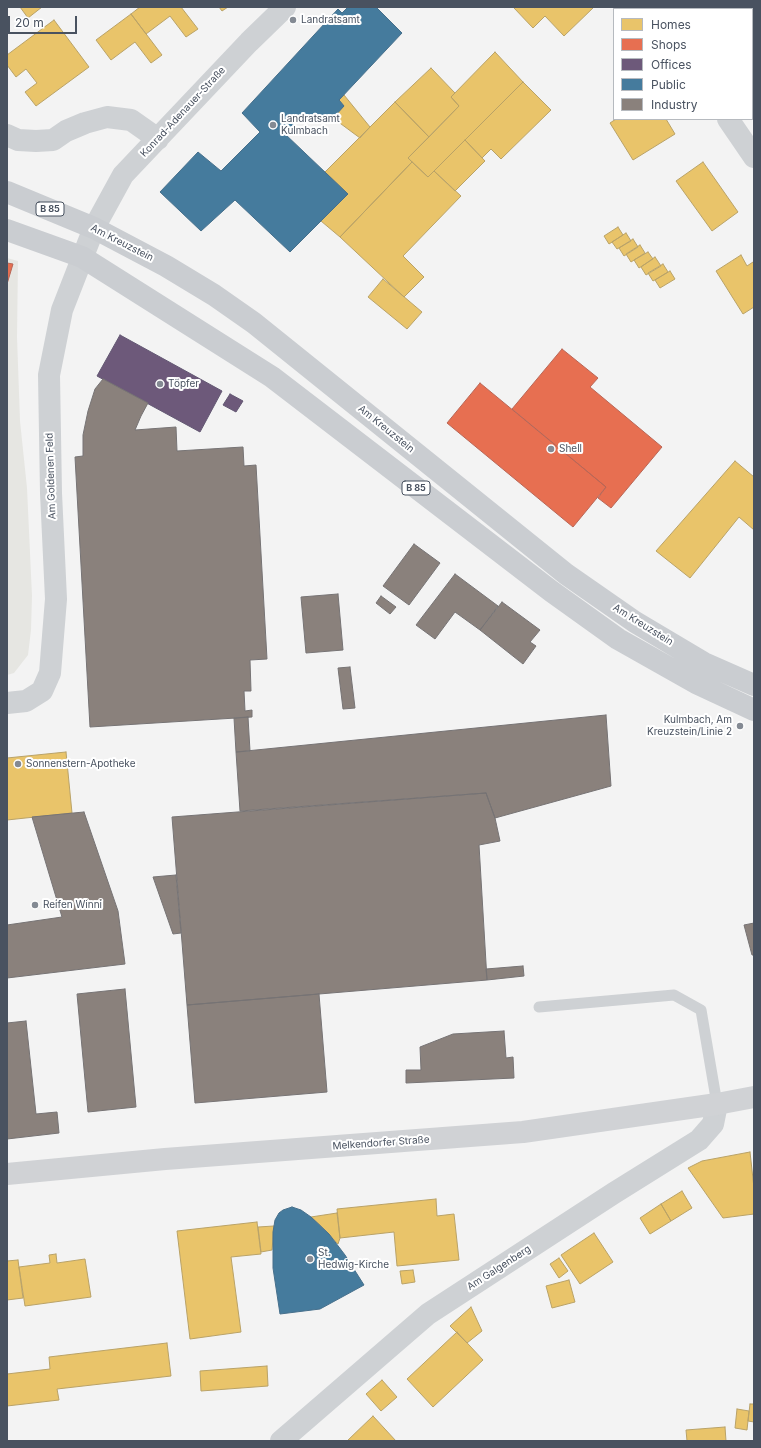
<!DOCTYPE html>
<html>
<head>
<meta charset="utf-8">
<style>
  body { margin:0 }
  #map { position:relative; width:761px; height:1448px; overflow:hidden; background:#f3f3f3; font-family:Inter,sans-serif }
  canvas { display:block }
  .frame { position:absolute; inset:0; border:8px solid #495260; pointer-events:none }
  .legend { position:absolute; left:613px; top:8px; width:140px; height:112px; box-sizing:border-box; background:#fff; border:1px solid #b6babf; margin:0; padding:5px 7px; list-style:none; font-size:12px; color:#495260 }
  .legend li { display:flex; align-items:center; gap:8px; height:20px }
  .legend b { width:20px; border:1px solid #b6babf }
  .scale { position:absolute; left:8px; top:16px; width:69px; height:18px; box-sizing:border-box; border:2px solid #495260; border-top:0; padding-left:5px; font-size:12px; line-height:14px; white-space:nowrap; color:#495260; -webkit-text-stroke:3px #fff; paint-order:stroke }
</style>
</head>
<body>
<div id="map">
<canvas width="761" height="1448"></canvas>
<div class="frame"></div>
<ul class="legend">
<li><b style="height:11px;background:#e9c46a"></b>Homes</li>
<li><b style="height:11px;background:#e76f51"></b>Shops</li>
<li><b style="height:11px;background:#6d597a"></b>Offices</li>
<li><b style="height:11px;background:#457b9d"></b>Public</li>
<li><b style="height:11px;background:#8a817c"></b>Industry</li>
</ul>
<div class="scale">20 m</div>
</div>
<script>
const ctx = document.querySelector('canvas').getContext('2d');
ctx.lineJoin = 'round';
function fillPath(path, color) { ctx.fillStyle = color; ctx.fill(path, 'evenodd'); }
const toPath = rows => new Path2D(rows.map(r => 'M' + r).join(''));
function stroke(path, color, width, dash) { ctx.strokeStyle = color; ctx.lineWidth = width; ctx.lineCap = dash ? 'butt' : 'round'; ctx.setLineDash(dash || []); ctx.stroke(path); }
function drawText(font, color, halo, rows, align = 'center') {
  ctx.font = font + ' Inter,sans-serif'; ctx.lineWidth = 4; ctx.setLineDash([]); ctx.textBaseline = 'middle'; ctx.strokeStyle = halo; ctx.fillStyle = color; for (const [text, x, y, turn = 0] of rows) {
    ctx.save(); ctx.translate(x, y); ctx.rotate((+turn || 0) * Math.PI / 180); ctx.textAlign = isNaN(turn) ? turn : align; if (halo) ctx.strokeText(text, 0, 0); ctx.fillText(text, 0, 0); ctx.restore();
  }
}
const commercial = toPath([
  [7,258,18,261,17,337,20,421,27,488,32,596,31,630,28,655,14,673,7,675]
]);
const homes = toPath([
  [20,7,42,7,28,18,20,7],
  [140,7,181,7,198,29,186,37,170,16,146,34,131,14,140,7],
  [219,7,228,7,222,11,219,7],
  [516,7,594,7,564,36,545,16,533,28,514,8,516,7],
  [131,14,162,55,151,63,135,42,111,60,96,40,131,14],
  [54,20,89,67,36,106,25,92,37,83,26,69,16,77,7,65,7,55,54,20],
  [495,52,523,82,428,177,408,158,459,106,451,97,495,52],
  [431,68,455,93,451,97,459,106,429,137,395,102,431,68],
  [523,82,551,110,501,159,491,149,482,158,465,140,523,82],
  [344,95,370,127,360,138,333,118,344,106,339,100,344,95],
  [395,102,429,137,408,158,412,162,340,237,321,221,348,194,325,172,395,102],
  [616,119,666,119,675,134,633,160,610,123,616,119],
  [465,140,485,161,455,191,434,171,465,140],
  [412,162,428,177,434,171,461,196,403,256,424,277,404,297,340,237,412,162],
  [703,162,738,212,712,231,676,181,703,162],
  [618,227,623,235,609,244,604,236,618,227],
  [626,233,631,241,617,249,612,242,626,233],
  [633,239,638,247,624,256,619,248,633,239],
  [640,245,645,253,631,262,626,254,640,245],
  [648,252,653,259,639,268,634,260,648,252],
  [741,255,747,266,753,262,754,263,754,307,743,314,716,271,741,255],
  [655,257,661,266,646,275,641,267,655,257],
  [663,264,668,272,653,281,648,273,663,264],
  [670,271,675,279,660,288,655,280,670,271],
  [383,279,422,312,407,329,368,297,383,279],
  [735,461,754,477,754,530,739,517,690,578,656,551,735,461],
  [66,752,72,813,7,820,7,758,66,752],
  [750,1152,754,1188,754,1214,723,1218,688,1168,702,1161,750,1152],
  [682,1191,692,1208,671,1221,661,1204,682,1191],
  [436,1199,437,1216,454,1214,459,1260,397,1266,394,1232,340,1238,337,1209,436,1199],
  [661,1204,671,1221,650,1234,640,1218,661,1204],
  [337,1213,340,1238,338,1244,319,1224,311,1217,337,1213],
  [257,1222,261,1254,231,1257,241,1332,190,1339,177,1231,257,1222],
  [274,1226,272,1250,261,1252,258,1227,274,1226],
  [594,1233,613,1262,580,1284,561,1255,594,1233],
  [56,1254,57,1263,85,1259,91,1297,25,1306,19,1267,50,1263,49,1255,56,1254],
  [559,1258,568,1271,559,1278,550,1264,559,1258],
  [18,1260,23,1298,7,1300,7,1261,18,1260],
  [413,1270,415,1282,402,1284,400,1271,413,1270],
  [569,1280,575,1302,552,1308,546,1286,569,1280],
  [471,1307,482,1331,467,1343,450,1326,471,1307],
  [457,1332,483,1360,433,1407,407,1379,457,1332],
  [167,1343,171,1376,57,1389,59,1400,7,1406,7,1374,50,1369,49,1357,167,1343],
  [267,1366,268,1386,201,1391,200,1371,267,1366],
  [382,1380,397,1397,381,1411,366,1394,382,1380],
  [750,1404,754,1404,754,1422,748,1421,750,1404],
  [737,1409,749,1411,747,1430,735,1428,737,1409],
  [373,1416,396,1441,347,1441,373,1416],
  [725,1427,726,1441,687,1441,686,1430,725,1427]
]);
const shops = toPath([
  [7,263,13,264,7,284,7,263],
  [562,349,598,378,590,387,662,447,611,508,598,498,606,487,512,409,562,349],
  [480,383,606,487,573,527,447,423,480,383]
]);
const offices = toPath([
  [120,335,222,391,200,432,97,376,120,335],
  [230,394,243,401,236,412,223,405,230,394]
]);
const public = toPath([
  [348,7,376,7,402,33,339,100,344,106,333,118,303,117,284,133,348,194,290,252,235,200,201,231,160,192,198,152,221,171,260,132,242,113,338,9,342,13,348,7],
  [292,1207,301,1210,311,1217,329,1234,345,1255,364,1285,320,1309,280,1314,273,1268,273,1232,275,1220,279,1213,283,1210,292,1207]
]);
const industry = toPath([
  [103,379,148,403,141,416,135,430,176,427,177,451,243,447,244,466,256,465,267,659,250,660,251,691,244,691,245,711,252,710,252,717,90,727,75,457,83,456,83,435,88,411,95,389,103,379],
  [414,544,440,563,409,605,383,586,414,544],
  [455,574,498,606,480,630,455,612,435,639,416,625,455,574],
  [338,594,343,650,306,653,301,597,338,594],
  [381,596,396,607,390,614,376,603,381,596],
  [502,602,540,630,530,642,536,646,523,664,480,630,502,602],
  [350,667,355,708,343,709,338,668,350,667],
  [606,715,611,786,495,818,486,793,240,811,236,752,606,715],
  [248,717,250,751,236,752,234,718,248,717],
  [486,793,495,818,500,841,479,845,487,980,187,1005,172,817,486,793],
  [84,812,118,911,125,964,7,978,7,925,62,917,32,817,84,812],
  [176,875,181,933,173,934,153,877,176,875],
  [754,923,754,955,752,955,744,925,754,923],
  [523,966,524,976,487,980,486,969,523,966],
  [125,989,136,1107,88,1112,77,994,125,989],
  [319,994,327,1092,195,1103,187,1005,319,994],
  [26,1021,36,1114,57,1112,59,1133,7,1139,7,1023,26,1021],
  [504,1031,506,1058,513,1057,514,1078,406,1083,406,1070,421,1070,420,1047,453,1034,504,1031]
]);
const lane = toPath([
  [539,1007,674,995,701,1010,717,1104]
]);
const street = toPath([
  [654,7,655,9],
  [728,119,754,157],
  [7,135,18,140,36,141,53,140,66,131,85,123,107,117,131,120,158,139],
  [7,703,26,701,42,691,50,673,56,599,51,493,49,375,62,310,94,228,123,175,249,42,285,7],
  [281,1441,428,1314,614,1193,699,1140,713,1124,717,1104]
]);
const secondary = toPath([
  [7,1174,165,1159,523,1132,717,1104,754,1097]
]);
const primary = toPath([
  [7,192,94,228,166,266,214,295,254,323,566,574,635,622,704,663,754,685],
  [7,230,82,257,272,377,551,591,618,639,696,683,754,710]
]);
const markers = [
  [293,20,4,"#848a93"],
  [273,125,4,"#848a93"],
  [160,384,4,"#848a93"],
  [551,449,4,"#848a93"],
  [740,726,4,"#848a93"],
  [18,764,4,"#848a93"],
  [35,905,4,"#848a93"],
  [310,1259,4,"#848a93"]
];
const shields = [
  [50,209,28],
  [416,488,28]
];
const shieldNames = [
  ["B 85",50,209],
  ["B 85",416,488]
];
const poiNames = [
  ["Landratsamt",301,20],
  ["Landratsamt",281,119],
  ["Kulmbach",281,131],
  ["Töpfer",168,384],
  ["Shell",559,449],
  ["Kulmbach, Am",732,720,"right"],
  ["Kreuzstein/Linie 2",732,732,"right"],
  ["Sonnenstern-Apotheke",26,764],
  ["Reifen Winni",43,905],
  ["St.",318,1253],
  ["Hedwig-Kirche",318,1265]
];
const streetNames = [
  ["Konrad-Adenauer-Straße",183,112,-47],
  ["Am Kreuzstein",122,243,27],
  ["Am Kreuzstein",386,429,39],
  ["Am Goldenen Feld",51,476,-92],
  ["Am Kreuzstein",643,625,32],
  ["Melkendorfer Straße",381,1143,-4],
  ["Am Galgenberg",499,1268,-33]
];
fillPath(commercial, '#e6e6e2');
fillPath(homes, '#e9c46a');
stroke(homes, '#b9a267', 1);
fillPath(shops, '#e76f51');
stroke(shops, '#b86656', 1);
fillPath(offices, '#6d597a');
stroke(offices, '#625772', 1);
fillPath(public, '#457b9d');
stroke(public, '#466f8b', 1);
fillPath(industry, '#8a817c');
stroke(industry, '#767374', 1);
stroke(lane, '#ced1d4', 11);
stroke(street, '#ced1d4', 22);
stroke(secondary, '#d0d2d5', 22);
stroke(primary, '#cacdd1', 22);
for (const [x, y, r, color] of markers) { const dot = new Path2D(); dot.arc(x, y, r, 0, 2 * Math.PI); ctx.fillStyle = color; ctx.fill(dot); stroke(dot, '#fff', 1.5); }
for (const [x, y, w] of shields) { const box = new Path2D(); box.roundRect(x - w / 2, y - 7, w, 14, 3); ctx.fillStyle = '#fff'; ctx.fill(box); stroke(box, '#495260', 1); }
drawText('bold 9px', '#495260', null, shieldNames);
drawText('10px', '#495260', '#fff', poiNames, 'left');
drawText('10px', '#495260', '#fff', streetNames);
</script>
</body>
</html>
